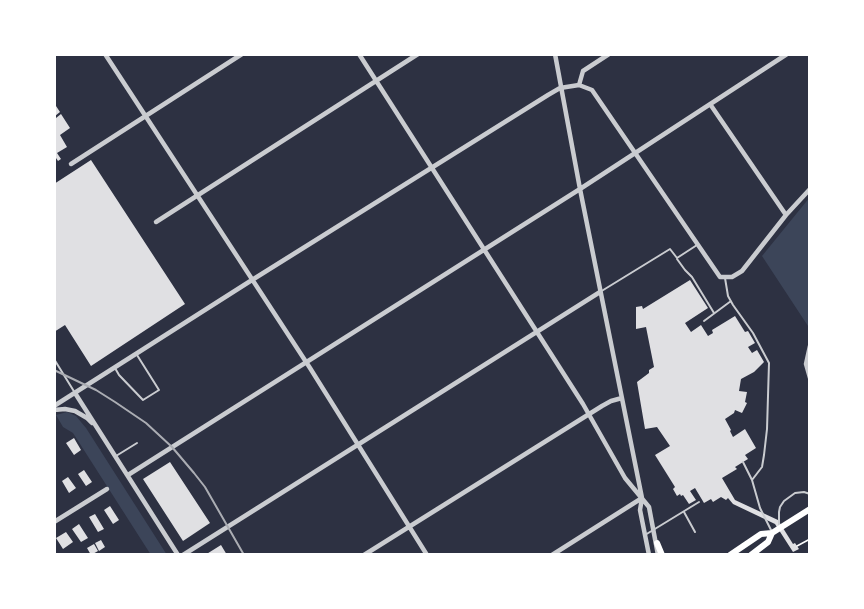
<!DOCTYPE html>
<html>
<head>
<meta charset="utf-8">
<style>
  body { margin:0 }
  #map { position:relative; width:864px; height:609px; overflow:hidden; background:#2d3142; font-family:"Source Sans 3",sans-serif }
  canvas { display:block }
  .frame { position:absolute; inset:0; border:56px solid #fff; pointer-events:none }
</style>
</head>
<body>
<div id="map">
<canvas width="864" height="609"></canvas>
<div class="frame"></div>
</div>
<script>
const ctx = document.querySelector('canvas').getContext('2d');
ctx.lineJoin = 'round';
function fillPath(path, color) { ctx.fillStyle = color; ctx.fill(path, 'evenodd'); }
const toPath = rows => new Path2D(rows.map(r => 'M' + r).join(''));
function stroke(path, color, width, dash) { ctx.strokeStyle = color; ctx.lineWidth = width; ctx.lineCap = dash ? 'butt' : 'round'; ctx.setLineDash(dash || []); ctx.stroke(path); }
const green = toPath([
  [810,197,810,321,808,326,762,256],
  [67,412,76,416,86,428,167,555,151,555,73,433,63,427,56,415]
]);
const building = toPath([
  [54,103,60,112,55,116,56,118,61,114,70,128,60,135,67,147,57,153,61,159,58,161,54,155],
  [91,160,185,304,91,366,65,325,54,332,54,184],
  [690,280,708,308,685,323,691,332,701,325,708,336,713,333,712,330,735,316,745,332,748,331,755,343,748,347,752,353,757,350,764,362,754,372,741,379,739,391,747,392,745,402,747,403,742,413,735,410,734,413,725,419,731,430,730,431,733,437,745,429,756,448,745,455,748,459,735,467,737,469,722,478,735,500,778,520,793,544,795,543,799,549,793,552,775,524,733,504,728,498,726,500,721,497,713,502,711,499,704,503,695,488,690,491,696,500,689,504,683,495,681,496,680,494,677,496,673,489,675,487,655,455,670,446,657,427,645,429,637,382,649,373,649,370,654,367,646,327,636,329,636,307,642,306,643,309],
  [74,438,81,450,74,455,66,443],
  [170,462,210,523,183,541,143,479],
  [84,470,92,482,86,486,78,474],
  [68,477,76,488,69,493,62,481],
  [110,506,119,520,113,524,104,510],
  [95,514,104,529,98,532,89,517],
  [79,524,88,538,81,542,72,529],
  [66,532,73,542,63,549,56,538],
  [101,540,105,547,99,551,95,543],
  [94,544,98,551,91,555,87,548],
  [221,545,227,555,205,555]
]);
const path = toPath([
  [797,546,810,539]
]);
const service = toPath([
  [677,259,685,270,692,277,714,313],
  [725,278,728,296,733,305,753,333,769,363,767,429,764,455,762,467,752,480],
  [600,292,670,249,677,258,697,245],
  [704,321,731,301],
  [54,359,75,393],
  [115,368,119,375,143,400,159,390,137,355],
  [116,456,137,443],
  [743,462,752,480,760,508,772,532],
  [684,512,695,532],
  [779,527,779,512,780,507,784,501,795,493,804,492,810,494],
  [645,535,699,502]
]);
const minor = toPath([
  [105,54,310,368,427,555],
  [359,54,583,404,625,478,649,507,658,555],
  [555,54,580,189,642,498,640,510,649,555],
  [579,85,592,90,720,277,732,277,742,271,786,215,810,189],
  [710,104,786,215],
  [71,164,242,54],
  [156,222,418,54],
  [810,346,806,364,810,378],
  [75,393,178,555],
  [54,406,252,280,548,95,560,88,579,85,583,71,609,54],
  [54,410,65,409,75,411,87,418,92,423],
  [128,475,580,189,787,54],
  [54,522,107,489],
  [183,555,600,292],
  [364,555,602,406,611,401,622,398],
  [552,555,642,498]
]);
const secondary = toPath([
  [657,543,662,555],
  [730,555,761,534,772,533],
  [751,555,768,542,772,533,810,509]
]);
const rail = toPath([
  [54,370,96,390,115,402,146,423,172,447,194,473,205,487,244,555]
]);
fillPath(green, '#3c4559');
fillPath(building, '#e0e0e3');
stroke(path, '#fff', 1.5);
stroke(service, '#caccd0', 2);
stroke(minor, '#caccd0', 4.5);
stroke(secondary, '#fff', 6);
stroke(rail, '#abadb3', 2);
</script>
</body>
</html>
